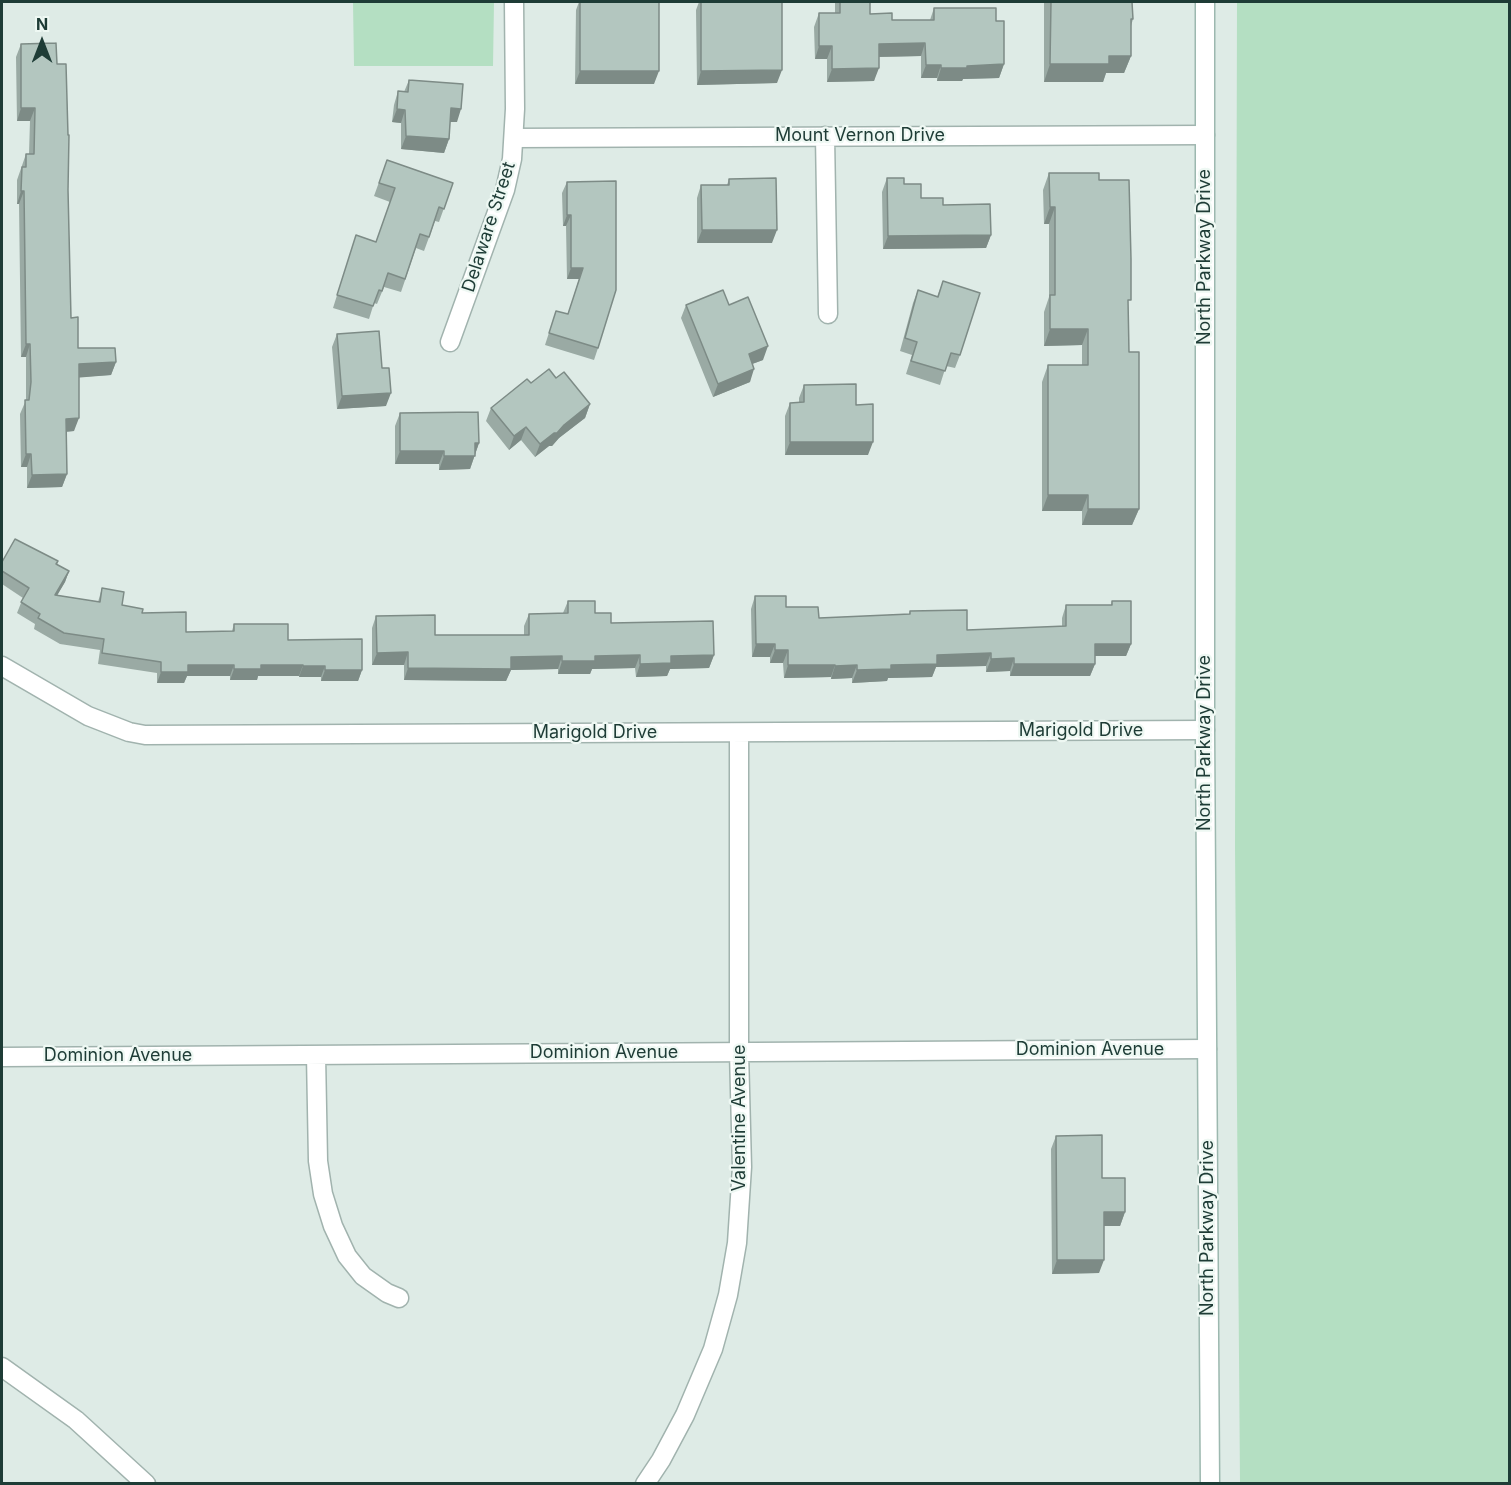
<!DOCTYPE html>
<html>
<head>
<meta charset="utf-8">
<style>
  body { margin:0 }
  #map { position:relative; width:1511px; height:1485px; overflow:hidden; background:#deebe6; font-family:Inter,sans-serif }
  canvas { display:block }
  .frame { position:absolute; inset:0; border:3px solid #1e3c36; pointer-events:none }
  .north { position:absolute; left:12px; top:12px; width:60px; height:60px; -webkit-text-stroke:4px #eef8f3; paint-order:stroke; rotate:0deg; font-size:16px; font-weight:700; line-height:24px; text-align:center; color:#1e3c36 }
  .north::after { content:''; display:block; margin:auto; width:21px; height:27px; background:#1e3c36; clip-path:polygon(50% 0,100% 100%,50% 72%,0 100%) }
</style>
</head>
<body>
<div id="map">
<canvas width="1511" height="1485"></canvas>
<div class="frame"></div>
<div class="north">N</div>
</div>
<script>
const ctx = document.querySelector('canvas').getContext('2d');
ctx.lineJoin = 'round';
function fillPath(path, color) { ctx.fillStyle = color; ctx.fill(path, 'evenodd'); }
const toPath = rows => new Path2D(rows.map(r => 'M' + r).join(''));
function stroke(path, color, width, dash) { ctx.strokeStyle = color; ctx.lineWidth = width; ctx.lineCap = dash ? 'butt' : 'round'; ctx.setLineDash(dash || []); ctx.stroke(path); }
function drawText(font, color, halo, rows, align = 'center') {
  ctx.font = font + ' Inter,sans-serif'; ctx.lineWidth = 4.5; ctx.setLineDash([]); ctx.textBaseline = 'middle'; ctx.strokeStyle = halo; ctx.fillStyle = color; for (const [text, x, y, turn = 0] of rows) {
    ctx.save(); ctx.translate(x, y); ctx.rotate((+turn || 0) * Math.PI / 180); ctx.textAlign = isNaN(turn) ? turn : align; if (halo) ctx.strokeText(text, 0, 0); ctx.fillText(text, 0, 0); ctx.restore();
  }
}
const green = toPath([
  [353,2,494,2,493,66,354,66],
  [1237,2,1509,2,1509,1483,1240,1483,1235,847]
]);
const street = toPath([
  [825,136,828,314],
  [514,138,1205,135],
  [450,342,505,190,512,159,515,109,514,2],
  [2,666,88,716,129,732,145,735,1205,730],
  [316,1055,318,1161,323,1194,333,1226,347,1256,363,1276,387,1293,399,1298],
  [2,1057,1207,1049],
  [2,1367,76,1420,146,1484],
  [645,1484,661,1460,685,1415,713,1349,728,1295,737,1243,742,1167,739,1052,739,733]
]);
const secondary = toPath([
  [1205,2,1205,730,1210,1484]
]);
const wall = toPath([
  [579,2,659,2,654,84,575,84,576,10],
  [699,2,782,2,777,83,697,85,696,10],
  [835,2,870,2,870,14,892,20,930,20,934,8,996,21,1004,64,999,78,963,79,962,81,937,81,937,78,921,78,921,56,879,57,874,81,827,82,827,59,815,59,814,27,819,13,835,13],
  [1044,2,1132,2,1133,19,1131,26,1131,56,1124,73,1106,73,1103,82,1044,82],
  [21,44,57,64,68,190,71,318,78,348,116,362,111,375,79,377,74,431,66,432,67,474,62,487,27,488,27,467,21,467,20,414,26,400,26,357,21,357,19,204,17,204,17,180,26,154,29,154,30,121,17,121,16,57],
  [409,80,457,122,450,122,449,139,444,153,401,149,401,123,392,122,394,105,398,91,404,92],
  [387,160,453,183,439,222,435,221,424,251,416,248,401,292,384,287,377,304,374,303,369,319,333,308,356,235,376,242,390,202,374,196],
  [1049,173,1099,180,1128,306,1129,352,1139,509,1132,525,1082,525,1082,511,1042,511,1042,382,1048,365,1082,365,1082,345,1044,346,1044,312,1049,297,1049,224,1044,224,1043,190],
  [887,178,904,184,921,198,943,205,991,235,986,248,883,249,882,192],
  [729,179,772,243,697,243,697,198,701,185,727,185],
  [567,182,598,348,594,360,545,345,556,311,568,314,579,279,567,279,566,226,563,226,562,193],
  [943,281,960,355,955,368,946,366,940,385,906,374,912,355,900,351,913,303,918,290,937,297],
  [686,305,729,305,763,360,752,364,750,382,713,397,681,318],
  [337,334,382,368,386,406,337,409,332,347],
  [556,378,590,404,585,418,559,438,552,446,549,446,535,457,521,440,509,450,486,421,491,408,531,383],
  [804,385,856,405,868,455,785,455,785,416,790,403,799,402,799,398],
  [400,413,479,443,470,469,439,470,439,464,395,464,395,426],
  [58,561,57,565,69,571,65,582,57,595,98,602,102,588,122,605,142,613,186,632,232,631,234,624,288,640,362,670,358,681,321,681,321,677,299,677,299,676,258,676,257,680,230,680,230,676,187,676,184,683,157,683,157,673,98,664,100,650,60,644,34,629,35,624,17,613,23,598,2,584,2,562],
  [755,596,819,618,909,614,910,611,967,630,1062,627,1062,618,1066,605,1111,605,1112,601,1131,644,1126,656,1095,656,1095,664,1090,676,1010,676,1010,671,986,672,986,666,936,667,932,677,888,678,887,681,852,683,852,678,831,679,831,677,784,678,783,663,770,663,770,657,752,657,751,609],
  [568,601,595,613,611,623,714,655,709,668,670,669,667,676,636,677,635,668,592,669,590,674,558,674,558,669,511,670,506,681,404,680,404,665,372,665,372,628,376,616,435,635,524,635,524,626,529,614,563,613],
  [1056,1136,1102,1178,1125,1212,1120,1226,1104,1226,1099,1273,1052,1274,1051,1149]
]);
const shadedWall = toPath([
  [925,43,921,56,874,57,879,44],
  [819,46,832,46,827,59,815,59],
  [1109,56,1131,56,1124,73,1106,73,1103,82,1044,82,1050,64],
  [1004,64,999,78,963,79,962,81,937,81,941,68,967,66],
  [926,65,941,65,937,78,921,78],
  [879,68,874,81,827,82,832,69],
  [782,70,777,83,697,85,701,71],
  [580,71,659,71,654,84,575,84],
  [21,108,35,108,30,121,17,121],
  [451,108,461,109,457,122,447,122],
  [397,109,405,110,401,123,392,122],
  [406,136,449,139,444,153,401,149],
  [21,191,24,191,19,204,17,204],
  [1050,207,1055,207,1049,224,1044,224],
  [567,215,571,215,566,226,563,226],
  [702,230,777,230,772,243,697,243],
  [991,235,986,248,883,249,888,236],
  [571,268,583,268,579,279,567,279],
  [1050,329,1088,329,1082,345,1044,346],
  [26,344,30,344,26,357,21,357],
  [768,346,763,360,744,367,749,354],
  [116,362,111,375,74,378,79,364],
  [754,369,750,382,713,397,718,384],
  [391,393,386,406,337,409,342,396],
  [590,404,585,418,559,438,552,446,549,446,535,457,540,444],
  [79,418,74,431,61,432,66,419],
  [526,427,521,440,509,450,514,436],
  [790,442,873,442,868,455,785,455],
  [475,443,479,443,470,469,439,470,444,456],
  [400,451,444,451,439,464,395,464],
  [26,454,31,454,27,467,21,467],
  [67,474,62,487,27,488,32,475],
  [1048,495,1088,495,1082,511,1042,511],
  [1088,509,1139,509,1132,525,1082,525],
  [69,571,65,582,51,606,55,595],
  [756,644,775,644,770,657,752,657],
  [1095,644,1131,644,1126,656,1090,656],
  [775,650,788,650,783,663,770,663],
  [408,652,404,665,372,665,377,653],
  [991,653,986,666,936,667,932,677,888,678,887,681,852,683,857,670,891,665,937,655],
  [640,655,635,668,592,669,590,674,558,674,562,661,595,656],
  [714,655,709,668,670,669,667,676,636,677,640,664,671,656],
  [562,656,558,669,511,670,506,681,404,680,408,668,511,657],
  [1014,658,1010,671,986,672,991,659],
  [1014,664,1095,664,1090,676,1010,676],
  [188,665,234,665,230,676,187,676,184,683,157,683,161,672],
  [261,665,303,665,299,676,258,676,257,680,230,680,234,669],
  [788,665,835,665,831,677,784,678],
  [857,665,852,678,831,679,835,666],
  [303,666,325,666,321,677,299,677],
  [325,670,362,670,358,681,321,681],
  [1104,1212,1125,1212,1120,1226,1099,1226],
  [1057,1260,1104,1260,1099,1273,1052,1274]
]);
const building = toPath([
  [580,2,659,2,659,71,580,71,580,2],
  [701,2,782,2,782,70,701,71,701,2],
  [840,2,870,2,870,14,892,13,892,20,934,20,934,8,996,8,996,21,1004,21,1004,64,967,66,967,68,941,68,941,65,926,65,925,43,879,44,879,68,832,69,832,46,819,46,819,13,840,13,840,2],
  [1051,2,1132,2,1133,19,1131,19,1131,56,1109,56,1109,64,1050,64,1051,2],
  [56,43,57,64,66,64,68,135,69,135,68,190,71,318,78,317,78,348,115,348,116,362,79,364,79,418,66,419,67,474,32,475,31,454,26,454,25,400,29,400,31,382,30,344,26,344,24,191,21,191,22,167,26,167,26,154,34,154,35,108,21,108,21,44,56,43],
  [409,80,463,84,461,109,451,108,449,139,406,136,405,110,397,109,398,91,408,92,409,80],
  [387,160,453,183,444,209,439,207,429,237,420,234,405,279,388,273,382,291,379,290,373,306,337,295,356,235,376,242,395,188,379,183,387,160],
  [1049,173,1099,173,1099,180,1129,180,1131,259,1131,300,1128,300,1129,352,1139,352,1139,509,1088,509,1088,495,1048,495,1048,365,1088,365,1088,329,1050,329,1050,295,1055,295,1055,207,1050,207,1049,173],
  [776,178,777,230,702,230,701,185,729,185,729,179,776,178],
  [887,178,904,178,904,184,921,184,921,198,943,198,943,205,990,204,991,235,888,236,887,178],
  [616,181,616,290,598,348,549,333,556,311,568,314,583,268,571,268,571,215,567,215,567,182,616,181],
  [943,281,980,293,960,355,951,353,945,371,911,361,917,342,905,338,918,290,938,297,943,281],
  [723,290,729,305,748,297,768,346,749,354,754,369,718,384,686,305,723,290],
  [379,331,382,368,389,368,391,393,342,396,337,334,379,331],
  [549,369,556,378,564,372,590,404,564,425,557,433,554,433,540,444,526,427,514,436,491,408,527,379,531,383,549,369],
  [856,384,856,405,873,404,873,442,790,442,790,403,804,402,804,385,856,384],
  [478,412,479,443,475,443,475,456,444,456,444,451,400,451,400,413,478,412],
  [15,539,58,561,56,564,69,571,55,595,100,602,102,588,124,592,122,605,143,609,142,613,186,612,186,632,234,631,234,624,288,624,288,640,362,639,362,670,325,670,325,666,303,666,303,665,261,665,261,669,234,669,234,665,188,665,188,672,161,672,161,662,102,653,104,639,64,633,38,618,40,614,21,602,29,588,2,571,2,562,15,539],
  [755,596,786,596,786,607,818,607,819,618,910,614,910,611,967,610,967,630,1066,626,1066,605,1112,605,1112,601,1131,601,1131,644,1095,644,1095,664,1014,664,1014,658,991,659,991,653,937,655,937,664,891,665,891,669,857,670,857,665,835,666,835,665,788,665,788,650,775,650,775,644,756,644,755,596],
  [568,601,595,601,595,613,611,613,611,623,713,621,714,655,671,656,671,663,640,664,640,655,595,656,595,661,562,661,562,656,511,657,511,669,408,668,408,652,377,653,376,616,435,615,435,635,529,635,529,614,568,613,568,601],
  [1102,1135,1102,1178,1125,1178,1125,1212,1104,1212,1104,1260,1057,1260,1056,1136,1102,1135]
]);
const streetNames = [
  ["Mount Vernon Drive",860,136],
  ["Delaware Street",489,227,-72],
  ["North Parkway Drive",1205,257,-90],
  ["Marigold Drive",1081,731],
  ["Marigold Drive",595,733],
  ["North Parkway Drive",1205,743,-90],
  ["Dominion Avenue",1090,1050],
  ["Dominion Avenue",604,1053],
  ["Dominion Avenue",118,1056],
  ["Valentine Avenue",740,1118,-90],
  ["North Parkway Drive",1208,1228,-90]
];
fillPath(green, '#b4dfc2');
stroke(street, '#a1b3ae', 21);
stroke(secondary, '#9cb8af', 21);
stroke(street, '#fff', 18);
stroke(secondary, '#fff', 18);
fillPath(wall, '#9aaaa4');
fillPath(shadedWall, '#7d8b86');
fillPath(building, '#b3c6bf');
stroke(building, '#7d8b86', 1.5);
drawText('18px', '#1e3c36', '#eef8f3', streetNames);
</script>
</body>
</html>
